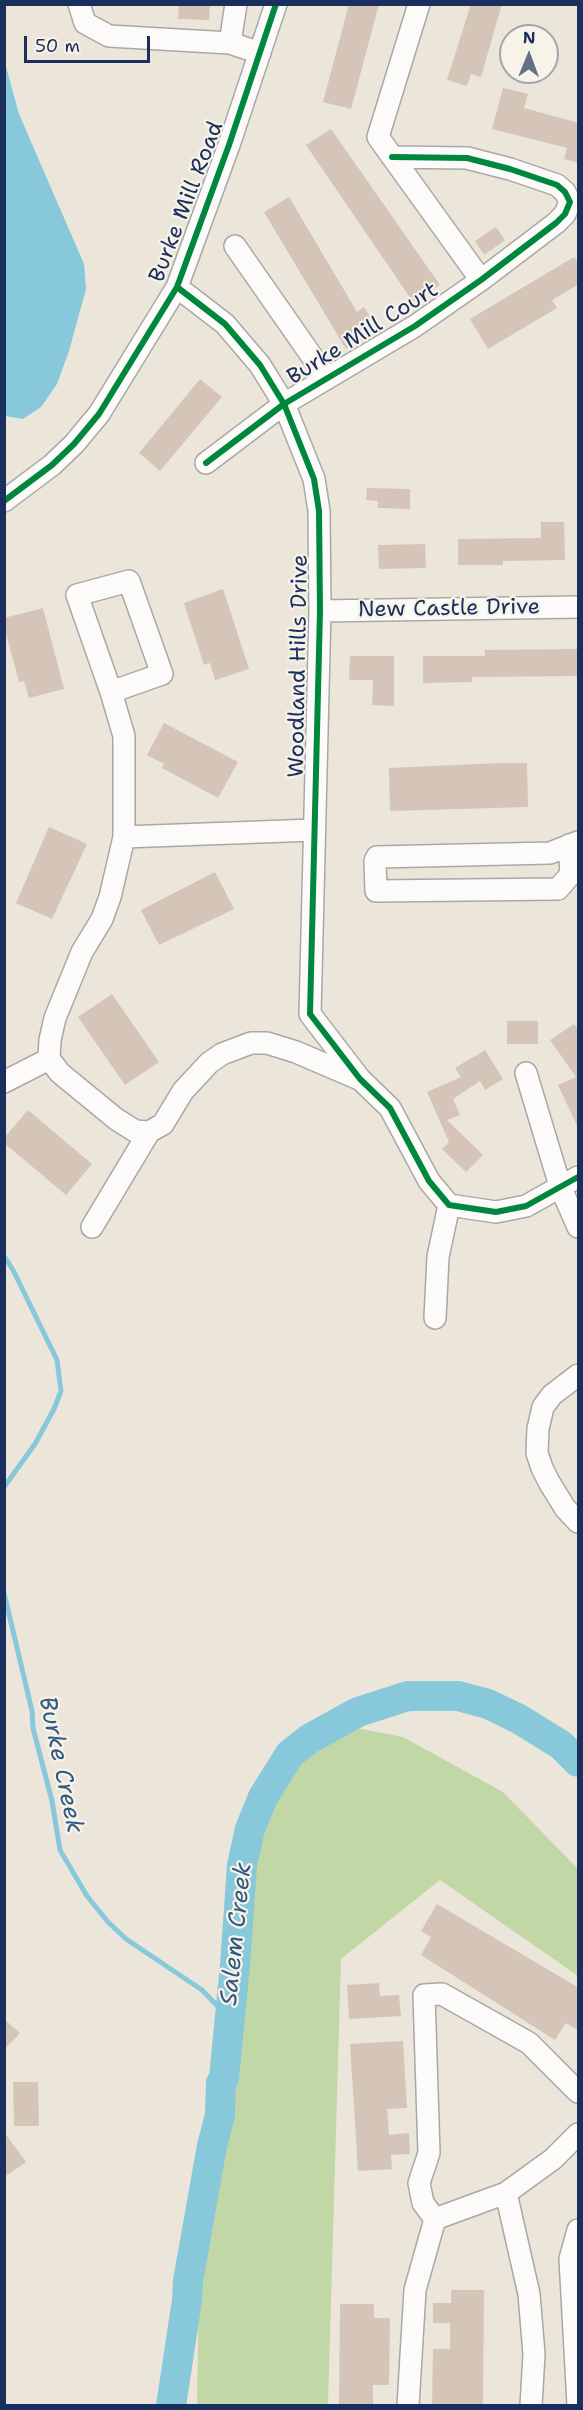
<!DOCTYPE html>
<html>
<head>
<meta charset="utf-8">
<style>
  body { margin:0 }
  #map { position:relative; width:583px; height:2410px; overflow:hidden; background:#ece6da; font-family:"Shantell Sans",sans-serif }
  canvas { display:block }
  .frame { position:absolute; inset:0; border:6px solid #1b2f5e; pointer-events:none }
  .north { position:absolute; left:499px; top:24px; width:60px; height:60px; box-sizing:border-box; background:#f7f3e8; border:2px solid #9fa5b1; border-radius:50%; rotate:1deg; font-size:16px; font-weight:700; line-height:24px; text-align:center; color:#1b2f5e }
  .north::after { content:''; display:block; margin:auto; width:21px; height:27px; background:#646f89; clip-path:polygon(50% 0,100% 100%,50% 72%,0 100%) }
  .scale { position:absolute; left:24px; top:36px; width:126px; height:27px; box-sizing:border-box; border:3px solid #1b2f5e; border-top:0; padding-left:8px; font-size:18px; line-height:21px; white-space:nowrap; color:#1b2f5e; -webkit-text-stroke:4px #f7f3e8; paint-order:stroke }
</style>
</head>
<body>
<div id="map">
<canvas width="583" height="2410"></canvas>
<div class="frame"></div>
<div class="north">N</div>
<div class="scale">50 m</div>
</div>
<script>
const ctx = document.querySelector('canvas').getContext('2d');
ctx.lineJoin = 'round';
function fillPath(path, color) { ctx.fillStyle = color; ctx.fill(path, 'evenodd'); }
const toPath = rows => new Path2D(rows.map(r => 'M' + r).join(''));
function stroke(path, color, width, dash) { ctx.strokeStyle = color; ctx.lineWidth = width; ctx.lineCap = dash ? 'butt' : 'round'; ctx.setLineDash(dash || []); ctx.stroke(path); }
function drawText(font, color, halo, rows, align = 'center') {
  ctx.font = font + ' "Shantell Sans",sans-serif'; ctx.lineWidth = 4.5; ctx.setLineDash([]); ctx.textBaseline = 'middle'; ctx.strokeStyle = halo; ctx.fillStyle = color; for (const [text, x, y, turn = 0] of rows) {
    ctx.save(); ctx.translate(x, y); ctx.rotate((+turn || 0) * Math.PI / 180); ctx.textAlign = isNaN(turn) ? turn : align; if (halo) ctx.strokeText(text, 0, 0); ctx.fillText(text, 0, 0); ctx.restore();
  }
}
const green = toPath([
  [356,1728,403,1737,503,1792,578,1869,578,1976,440,1880,341,1959,328,2405,197,2405,199,2287,225,2133,256,1868,272,1799,304,1754]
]);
const water = toPath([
  [5,63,19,114,84,264,86,289,69,351,57,384,41,407,23,419,5,416]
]);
const stream = toPath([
  [4,1256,13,1270,57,1360,61,1391,54,1409,35,1444,4,1487],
  [4,1593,32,1711,33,1728,52,1801,60,1850,87,1896,108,1922,126,1939,202,1990,229,2018]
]);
const river = toPath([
  [171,2406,187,2300,188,2281,212,2146,220,2115,221,2083,224,2078,235,1965,242,1865,250,1829,263,1797,290,1754,309,1739,358,1712,408,1696,458,1696,488,1704,519,1719,561,1745,578,1762]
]);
const building = toPath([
  [179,4,210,4,209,20,178,19],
  [349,4,379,4,351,109,323,102],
  [471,4,502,4,481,77,471,74,467,86,447,80],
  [503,88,528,94,524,108,579,123,579,163,564,159,567,148,492,129],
  [331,129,440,285,413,302,306,145],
  [289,197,357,312,364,307,378,330,346,349,264,212],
  [496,227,505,240,484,255,475,241],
  [574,257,579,264,579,284,552,300,557,308,488,349,470,319],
  [200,379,222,397,160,471,139,453],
  [367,488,410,489,410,509,378,508,378,501,366,500],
  [541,522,564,522,565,560,503,561,503,565,458,565,458,539,541,538],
  [425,544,426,568,379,569,378,545],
  [223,589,249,669,215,680,210,663,204,665,184,603],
  [43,608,64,689,29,698,24,681,19,682,4,626,4,618],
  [579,649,579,676,472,677,472,682,423,683,423,656,485,656,485,650],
  [350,656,394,656,394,706,372,705,373,680,349,680],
  [164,723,238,762,218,798,162,768,164,764,147,755],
  [500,763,527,763,528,807,390,811,389,768],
  [49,827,87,844,52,919,16,903],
  [215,872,234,909,159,945,141,910],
  [112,994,159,1062,125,1085,78,1017],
  [507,1021,538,1021,538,1044,507,1044],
  [574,1024,579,1031,579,1130,558,1085,576,1077,550,1040],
  [485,1050,503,1079,485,1090,480,1081,453,1099,460,1115,447,1120,483,1155,466,1172,442,1149,449,1142,427,1092,461,1077,455,1068],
  [28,1110,92,1164,66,1195,4,1143,4,1138],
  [437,1904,579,1988,579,2031,566,2023,555,2040,421,1955,431,1937,421,1931],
  [379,1983,380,1996,399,1995,401,2016,349,2019,347,1985],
  [4,2019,20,2033,4,2050],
  [403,2041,407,2108,387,2109,389,2135,409,2133,410,2154,391,2155,392,2169,358,2171,350,2044],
  [13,2082,38,2082,39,2126,14,2126],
  [4,2132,26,2162,4,2177],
  [451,2290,484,2290,483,2406,432,2406,433,2349,450,2349,450,2323,433,2323,433,2303,451,2303],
  [340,2304,374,2304,374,2318,390,2318,389,2385,373,2385,373,2406,339,2406]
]);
const minor = toPath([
  [79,4,85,23,109,36,230,43,260,53],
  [419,4,378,137,481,280],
  [230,43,236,4],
  [235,246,327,378],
  [177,287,225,324,260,365,284,404,314,479,319,511,320,611,310,1014,360,1079,390,1108,429,1181,449,1205,496,1212,526,1206,578,1177],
  [206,463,284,404,415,326,481,280,556,223,565,214,570,202,565,192,557,185,510,169,467,158,392,157],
  [4,501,52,465,74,444,99,414,177,287,229,145,276,4],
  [320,611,578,607],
  [111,692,77,595,129,581,162,674,111,692,124,736,124,837,110,897,102,919,82,952,55,1018,50,1040,49,1059,60,1073,116,1119,135,1131,149,1132],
  [124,837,313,830],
  [569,845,571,874,558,889,376,891,375,861,377,857,550,853,578,842],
  [526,1073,560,1186,578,1227],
  [4,1082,49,1059],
  [92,1227,149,1132,163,1124,183,1091,209,1063,222,1054,251,1043,267,1043,296,1052,359,1079],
  [435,1318,438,1257,449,1205],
  [578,1375,552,1395,543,1407,538,1429,537,1453,542,1468,549,1482,565,1508,578,1522],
  [435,2219,506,2193],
  [578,2230,570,2259,578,2405],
  [408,2406,415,2290,435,2219,423,2203,419,2183,429,2153,424,1995,442,1994,529,2043,578,2092],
  [531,2406,534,2354,529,2294,506,2193,553,2159,578,2134]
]);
const cycleway = toPath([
  [177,287,225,324,260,365,284,404,314,479,319,511,320,611,310,1014,360,1079,390,1108,429,1181,449,1205,496,1212,526,1206,578,1177],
  [206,463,284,404,415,326,481,280,556,223,565,214,570,202,565,192,557,185,510,169,467,158,392,157],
  [4,501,52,465,74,444,99,414,177,287,229,145,276,4]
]);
const streetNames = [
  ["Burke Mill Road",187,202,-69],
  ["Burke Mill Court",363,334,-32],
  ["New Castle Drive",449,609,-1],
  ["Woodland Hills Drive",299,666,-89]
];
const waterNames = [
  ["Burke Creek",60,1765,78],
  ["Salem Creek",237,1934,-84]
];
fillPath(green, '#c1d8a6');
fillPath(water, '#88c8db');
stroke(stream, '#88c8db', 5);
stroke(river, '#88c8db', 30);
fillPath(building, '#d5c4b8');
stroke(minor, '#a8a8a7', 24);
stroke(minor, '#fcfbf9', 21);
stroke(cycleway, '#00873e', 6);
drawText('22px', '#1b2f5e', '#f7f3e8', streetNames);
drawText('italic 24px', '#2f5984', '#f7f3e8', waterNames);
</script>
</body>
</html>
